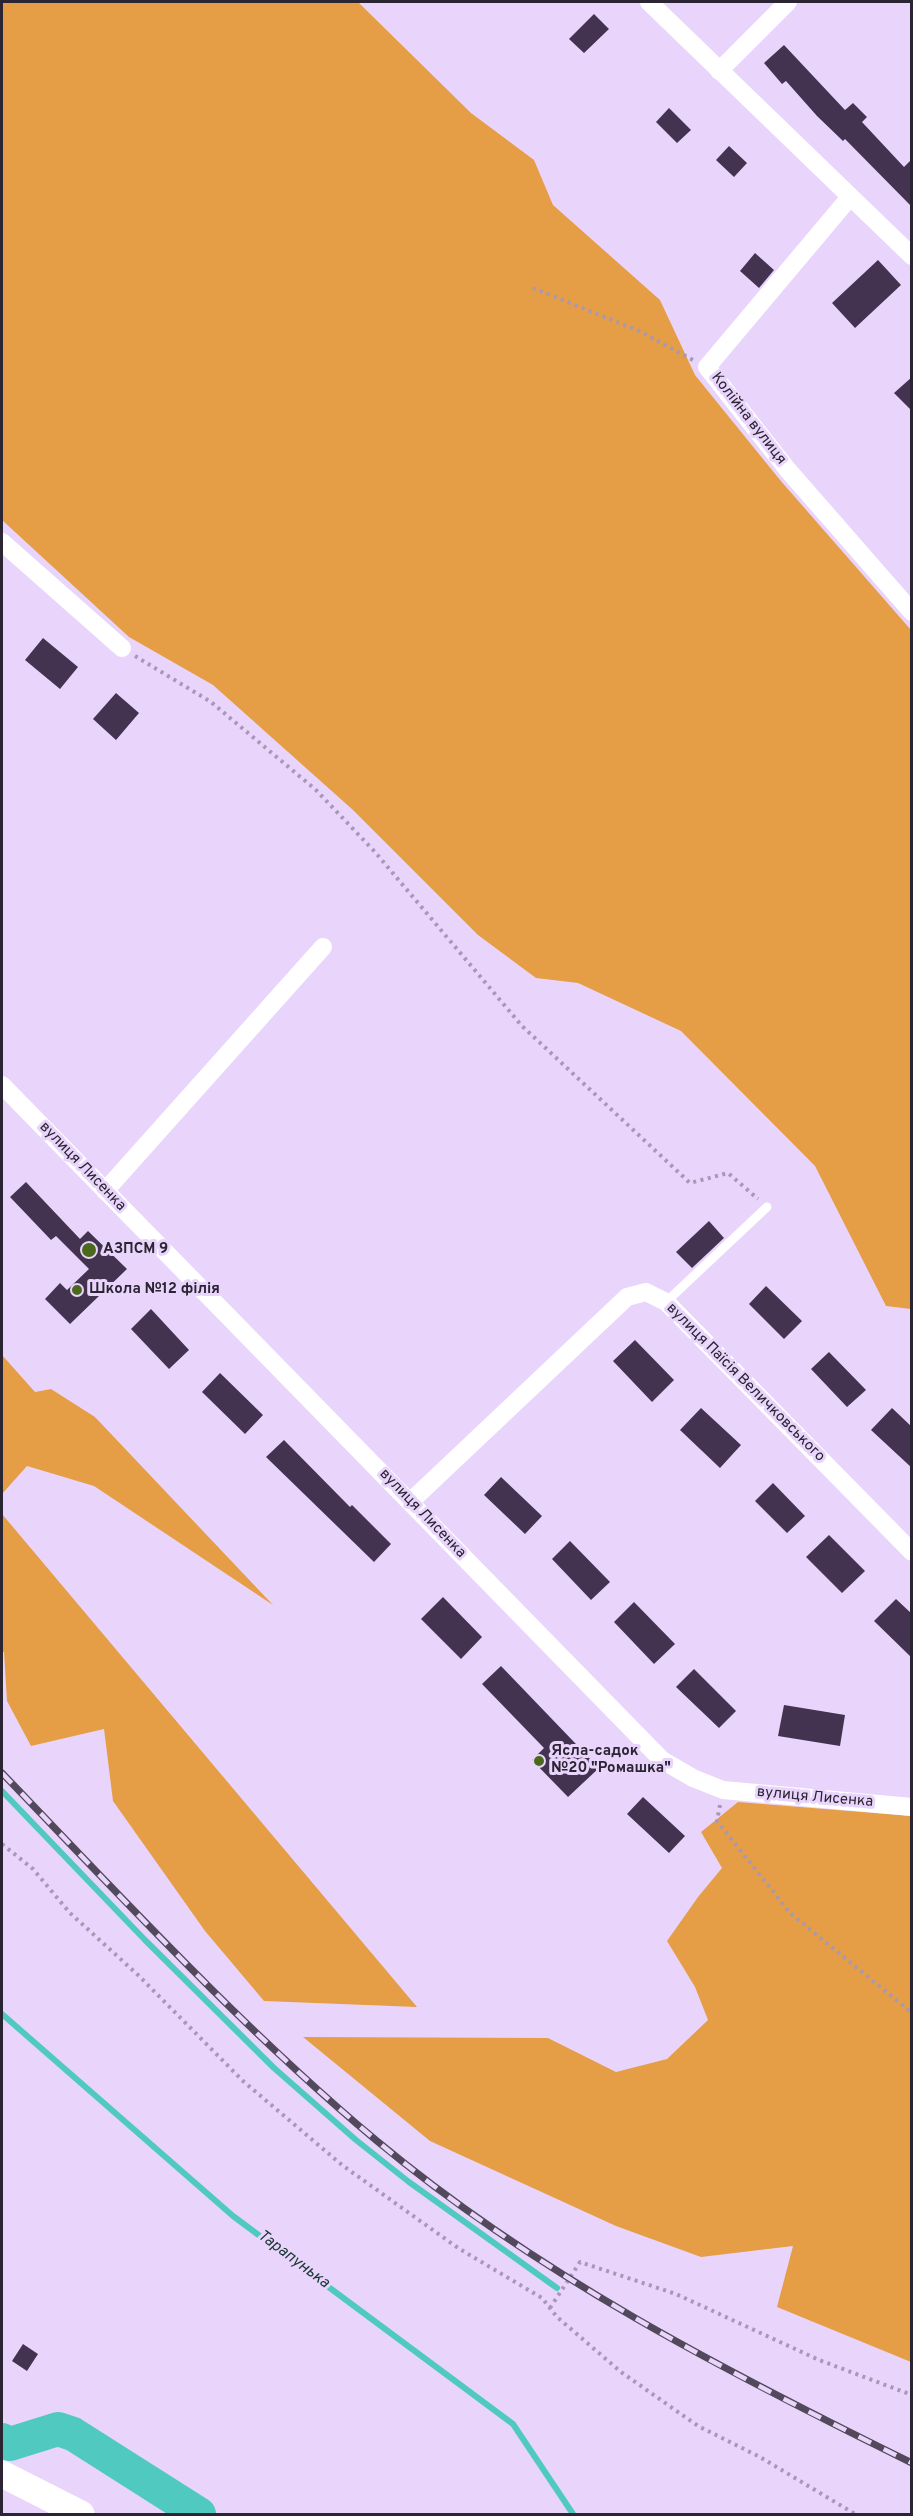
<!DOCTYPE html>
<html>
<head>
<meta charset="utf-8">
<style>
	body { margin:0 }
	#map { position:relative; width:913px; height:2516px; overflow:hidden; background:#e9d5fb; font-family:Overpass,sans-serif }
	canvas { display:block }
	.frame { position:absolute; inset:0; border:3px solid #2b2432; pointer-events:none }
</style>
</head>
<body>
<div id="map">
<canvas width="913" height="2516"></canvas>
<div class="frame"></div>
</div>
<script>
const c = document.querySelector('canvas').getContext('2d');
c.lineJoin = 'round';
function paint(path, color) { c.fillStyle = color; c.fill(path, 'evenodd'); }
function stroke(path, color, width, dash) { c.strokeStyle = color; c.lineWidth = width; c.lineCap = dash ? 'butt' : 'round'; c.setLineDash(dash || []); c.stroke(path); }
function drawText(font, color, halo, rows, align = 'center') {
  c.font = font + ' Overpass,sans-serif'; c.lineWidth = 6; c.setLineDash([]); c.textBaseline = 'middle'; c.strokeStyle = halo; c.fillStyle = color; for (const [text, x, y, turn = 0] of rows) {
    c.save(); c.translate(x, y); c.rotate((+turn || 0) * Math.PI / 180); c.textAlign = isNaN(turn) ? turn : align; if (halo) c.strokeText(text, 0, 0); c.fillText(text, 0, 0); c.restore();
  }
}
const green = new Path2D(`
	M2,2H358L471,113L534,160L553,205L660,300L695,375L780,480L911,630V1309L886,1306L815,1166L681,1031L578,983L536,978L478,935L353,810L213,685L129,637L2,520Z
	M2,1355L35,1392L51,1389L95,1417L273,1605L94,1486L27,1466L2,1494Z
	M2,1514L417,2007L264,2001L205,1931L113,1801L104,1729L31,1746L7,1701L4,1652H2Z
	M738,1802L911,1816V2362L777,2307L793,2246L701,2257L616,2226L430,2141L303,2037L548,2038L616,2072L667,2059L708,2020L695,1987L667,1941L698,1897L722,1868L701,1832Z`);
const stream = new Path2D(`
	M2,1791L145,1940L274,2068L356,2140L409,2182L557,2288
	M2,2014L233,2216L513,2424L573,2514`);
const river = new Path2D(`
	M2,2440L10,2444L58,2429L73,2434L199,2514`);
const building = new Path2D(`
	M594,14L609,29L584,53L569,39Z
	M784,45L845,110L853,103L867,117L862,122L904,167L912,159V207L845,139L843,141L817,116L786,81L782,84L764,63Z
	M669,108L691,130L677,143L656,122Z
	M729,146L747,163L734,177L716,160Z
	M755,253L774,270L759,288L740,271Z
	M878,260L901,285L855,328L832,303Z
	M912,377V411L894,393Z
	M43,638L78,667L60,689L25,660Z
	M116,693L139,713L116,740L93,719Z
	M26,1182L80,1239L88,1231L127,1269L70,1324L45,1299L60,1283L67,1290L89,1269L56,1236L51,1240L10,1197Z
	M709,1221L724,1238L692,1268L676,1252Z
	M766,1286L802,1321L784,1339L749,1304Z
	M151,1309L189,1350L169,1369L131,1329Z
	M635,1340L674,1380L652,1402L613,1361Z
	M829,1352L866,1390L847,1407L811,1369Z
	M220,1373L263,1415L245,1434L202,1392Z
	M701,1408L741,1445L720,1468L680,1430Z
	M892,1408L912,1427V1468L871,1430Z
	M284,1440L350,1507L352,1505L391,1544L374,1562L266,1457Z
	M501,1477L542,1516L525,1534L484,1495Z
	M773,1483L805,1516L787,1533L755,1501Z
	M829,1535L865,1571L842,1593L806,1557Z
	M570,1541L610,1582L591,1600L552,1559Z
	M443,1597L482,1637L461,1659L421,1619Z
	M896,1599L912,1614V1658L874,1621Z
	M634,1602L675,1644L654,1664L614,1622Z
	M501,1666L599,1768L568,1797L532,1760L544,1748L482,1684Z
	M694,1669L736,1711L719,1728L676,1687Z
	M784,1705L845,1715L840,1746L778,1736Z
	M643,1797L685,1836L669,1853L627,1814Z
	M23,2344L38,2354L27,2371L12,2361Z`);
const path = new Path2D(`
	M533,288L639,331L693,360
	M135,656L211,702L316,790L375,852L522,1026L690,1183L728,1173L758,1199
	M720,1805L717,1821L790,1913L912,2013
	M2,1844L33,1869L70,1913L138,1975L243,2081L342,2165L458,2248L542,2298L557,2317L621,2372L698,2426L760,2457L855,2514
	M550,2308L580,2262L676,2294L819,2360L912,2395`);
const lane = new Path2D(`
	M666,1302L767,1207`);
const street = new Path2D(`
	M649,2L912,256
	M719,71L788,2
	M850,197L707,367L787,469L912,612
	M2,542L122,648
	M2,1085L662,1760L693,1778L723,1790L912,1807
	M105,1191L323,947
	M410,1502L627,1297L646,1292L666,1302L912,1552`);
const secondary = new Path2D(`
	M2,2474L81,2514`);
const rail = new Path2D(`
	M2,1773C123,1899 243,2029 377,2141C538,2275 725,2371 912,2463`);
const markers = [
	[89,1250,8,"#4b691d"],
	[77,1290,6,"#4b691d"],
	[539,1761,6,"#4b691d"]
];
const streetNames = [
	["Колійна вулиця",748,419,52],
	["вулиця Лисенка",82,1167,46],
	["вулиця Паїсія Величковського",745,1383,45],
	["вулиця Лисенка",422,1514,46],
	["вулиця Лисенка",815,1798,5]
];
const poiNames = [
	["АЗПСМ 9",103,1250],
	["Школа №12 філія",89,1290],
	["Ясла-садок",551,1752],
	["№20 \"Ромашка\"",551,1769]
];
const waterNames = [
	["Тарапунька",293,2260,37]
];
paint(green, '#e59e46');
stroke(stream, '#50cac1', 6);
stroke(river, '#50cac1', 34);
paint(building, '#433351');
stroke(path, '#a798b6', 4, [3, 4.5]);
stroke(lane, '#fff', 9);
stroke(street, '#fff', 18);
stroke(secondary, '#fff', 27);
stroke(rail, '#53495c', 7);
stroke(rail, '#e9d5fb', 4.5, [14]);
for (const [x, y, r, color] of markers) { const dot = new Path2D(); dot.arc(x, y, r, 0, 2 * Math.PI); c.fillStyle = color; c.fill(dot); stroke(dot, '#e9d5fb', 2); }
drawText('15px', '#2b2432', '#e9d5fb', streetNames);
drawText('bold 15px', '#2b2432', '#e9d5fb', poiNames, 'left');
drawText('italic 16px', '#1c3634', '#e9d5fb', waterNames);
</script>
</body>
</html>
